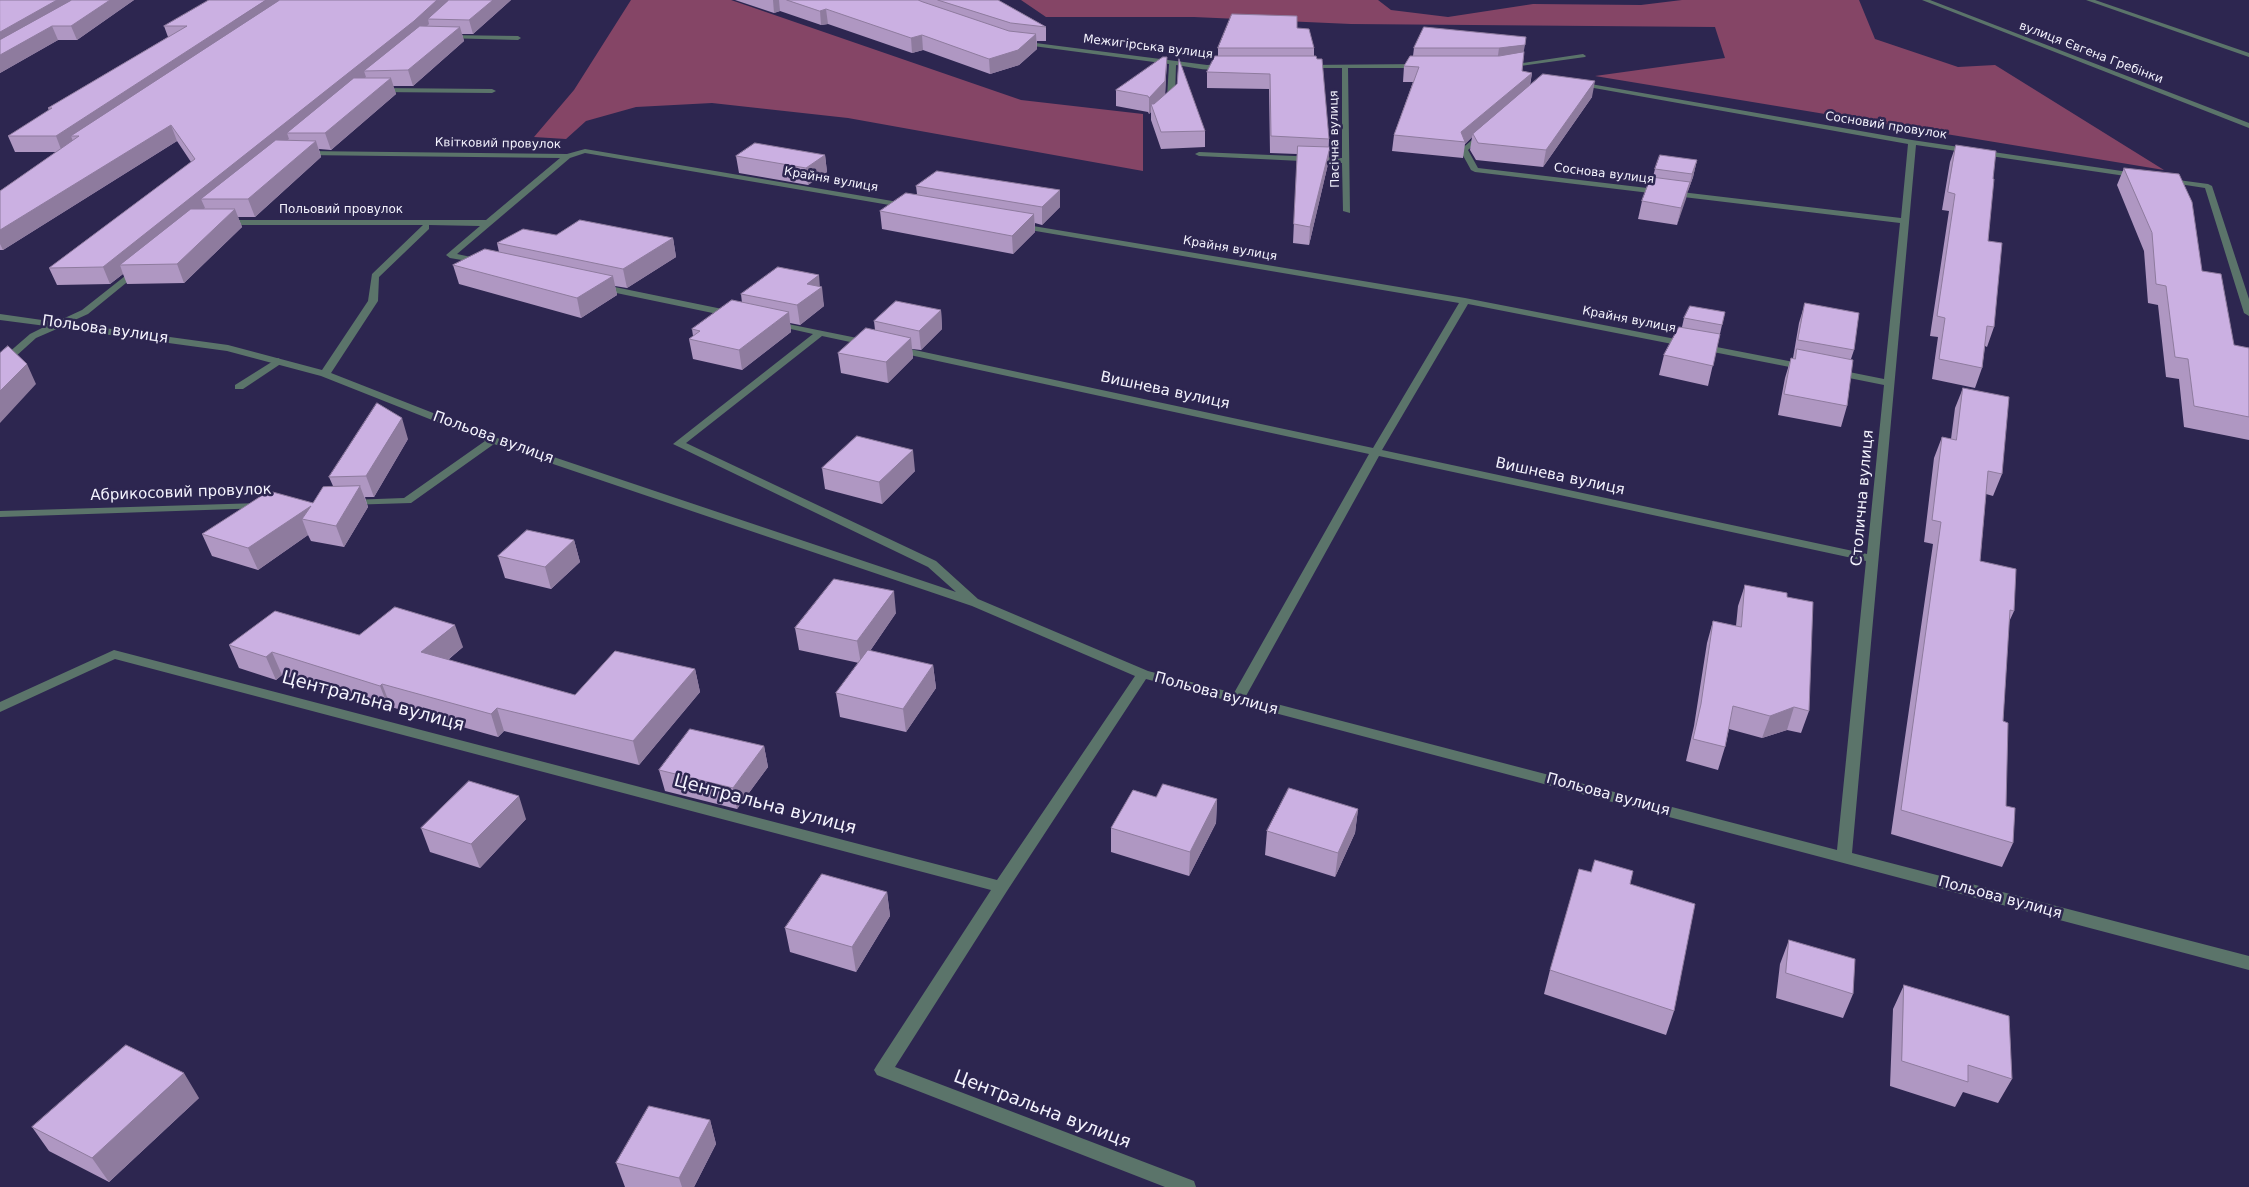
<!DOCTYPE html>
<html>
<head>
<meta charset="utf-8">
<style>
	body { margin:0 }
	canvas { display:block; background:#2d2650 }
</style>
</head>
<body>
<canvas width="2249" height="1187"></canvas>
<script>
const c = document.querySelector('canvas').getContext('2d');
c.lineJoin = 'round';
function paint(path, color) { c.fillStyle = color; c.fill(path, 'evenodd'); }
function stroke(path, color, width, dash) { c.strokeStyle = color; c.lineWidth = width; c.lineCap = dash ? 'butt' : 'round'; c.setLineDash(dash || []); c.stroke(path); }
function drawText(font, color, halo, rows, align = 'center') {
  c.font = font + ' "DejaVu Sans",sans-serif'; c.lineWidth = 5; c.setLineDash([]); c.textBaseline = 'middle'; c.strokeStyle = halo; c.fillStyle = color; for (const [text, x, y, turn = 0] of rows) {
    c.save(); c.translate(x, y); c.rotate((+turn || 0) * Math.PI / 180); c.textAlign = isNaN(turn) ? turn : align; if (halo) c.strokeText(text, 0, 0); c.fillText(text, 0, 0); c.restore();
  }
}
const forest = new Path2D(`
	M631,0H731L1021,100L1143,114V171L848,118L712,103L636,107L586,121L566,139L534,137L574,90Z
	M1021,0H1378L1391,10L1448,17L1533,4L1641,5L1682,0H1859L1875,39L1958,67L1995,65L2164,170L1595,76L1725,58L1715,27L1351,24L1194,17H1046Z`);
const lane = new Path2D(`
	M278,358L283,361L282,363L243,389H235V385Z`);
const street = new Path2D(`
	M1922,0H1930L2249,123V128Z
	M2086,0H2095L2249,53V57Z
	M446,35L518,36L521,38L518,40L444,38L443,37Z
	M1020,41L1207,65L1226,64L1229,66C1216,74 1191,67 1176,65L1175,98L1167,105L1163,103L1167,98L1169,64L1018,44L1017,43Z
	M1583,54L1586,56L1585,57L1506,68L1503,66Z
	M1304,65L1421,64L1424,66L1421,68H1348L1350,213L1343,211L1342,163L1199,156L1195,154L1199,152L1342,158V68H1306L1303,66Z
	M1579,82L1912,140L2142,174V178H2139L1916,145L1852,853L2249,956V970L1146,679L1007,891L895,1067L1194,1181L1196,1187H1165L877,1075L874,1070L877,1065L991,890L115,659L0,712V702L114,650L997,880L1135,676L972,606L494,444L411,503L346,505L344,503L350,500L404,498L485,441L321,376L227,351L59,328L36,338L4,367L0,368V360L30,334L46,326L0,320V314L56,322L82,310L139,265L143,268L142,270L88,314L68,323L228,345L322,370L368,301L372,274L423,225H223L220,224V220H486L560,158L302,155V151H305L567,154L585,149L910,204V208H907L585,153L570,158L457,254L485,260V264L450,258L446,255L480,226L429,225V229L379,277L378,301L331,373L497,438L956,592L928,567L673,444L813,334L773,325V321L872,341V345L869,346L822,336L686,443L936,561L978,599L1148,671L1234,693L1369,454L896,352L891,349L896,346L1373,448L1459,303L1018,228L1014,225L1015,223L1465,298L1809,365V369L1805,370L1468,304L1382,450L1867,554L1884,385L1834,375L1829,372L1834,369L1884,379L1900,223L1475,172L1471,170L1460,150L1484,130H1487V134L1468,150L1478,168L1901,218L1908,144L1577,85L1575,84ZM1379,456L1866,561L1837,850L1246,696Z
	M379,88L492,89L496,91L492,93L376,92V88Z
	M2163,178L2208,184L2212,186L2249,299V316L2244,313L2205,188L2166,182L2162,180Z
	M600,284L732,311L737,314L732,317L597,289L595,287Z
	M260,503L264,504L266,506L264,508L0,517V511Z`);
const wall = new Path2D(`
	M0,0H134L77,40H58L0,73Z
	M511,0L473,34H462L464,41L413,86H393L396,94L331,150L319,149L321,157L255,217H238L242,227L184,283L127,284L123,274L110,284L57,285L49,268L191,162L177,141L3,250H0V191L56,152H15L8,136L49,111L48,108L168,37L164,26Z
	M735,0H998L1046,27V41H1037V49L1019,65L990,74L923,50L912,53L828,24L821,25L780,11L774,13Z
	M1424,27L1524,52L1522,71L1532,73L1530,86L1592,97L1543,167L1476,160L1470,150L1472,137L1465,144L1463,158L1392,151L1394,135L1413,82H1403L1404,66L1413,56L1414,48Z
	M1297,28L1314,48V56L1329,139L1328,164L1309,245L1293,243L1297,154L1270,153L1269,89L1207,88V72L1218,56V48Z
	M1167,57L1165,94L1205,131V147L1161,149L1151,120V112L1149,114L1148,112L1116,106V90Z
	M1956,145L1993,179L1988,241L1994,327L1987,347L1985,346L1982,368L1975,388L1932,379L1938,337L1930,336L1949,211L1942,210L1950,162Z
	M825,155L827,172L808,185L739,173L736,156Z
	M1697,160L1693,177L1688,191H1687L1677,225L1638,219L1642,201L1653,177L1655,169Z
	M2124,168L2202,271L2234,345L2249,348V440L2184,427L2179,379L2166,377L2158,305L2148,303L2144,251L2117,185Z
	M916,186L1060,190V207L1042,225L1035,223V232L1013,254L882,229L880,211L917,194Z
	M556,235L673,238L676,257L627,288L615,286L617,295L581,318L459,284L453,265L499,252L497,243Z
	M820,287L824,306L800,325L790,323L791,332L742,370L693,359L689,339L693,336L692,329L742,303L741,294Z
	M1805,303L1854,350L1851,359L1847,406L1841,427L1778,415L1785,378L1791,358H1793L1799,323Z
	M941,310L942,329L921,350L912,349L913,358L888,383L841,373L838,353L875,330L874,321Z
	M1725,312L1708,386L1659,375L1664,355L1682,327L1684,318Z
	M1963,388L2002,474L1993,496L1986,494L1980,561L2014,611L2009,622L2003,721L2006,806L2013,843L2002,867L1891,834L1933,544L1924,542L1934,458L1942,437L1951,439L1955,408Z
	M408,439L374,497H365L368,507L344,547L311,541L308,535L258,570L212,556L202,534L313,503L333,486L329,477Z
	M822,468L915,471L882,504L825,489Z
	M574,540L580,562L551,589L505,578L498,556Z
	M1745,585L1787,597L1809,711L1801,733L1787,730L1762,738L1729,729L1725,747L1718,770L1686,761L1694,726L1707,643L1713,621L1736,626L1738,606Z
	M896,613L870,651L933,665L936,688L906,732L840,717L836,693L859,663L799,650L795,628Z
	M359,635L463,647L448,660L575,695L695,669L700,692L639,765L504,731L498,737L391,707L389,709L282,675L276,680L239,668L229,645Z
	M764,746L768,767L737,809L665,791L659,770Z
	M1156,797L1217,799L1216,823L1189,876L1111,852V828Z
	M1358,809L1355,833L1335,877L1265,855L1267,831Z
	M526,819L480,868L430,852L421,828Z
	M1630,884L1674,1011L1666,1035L1544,994L1550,970Z
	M887,892L890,916L856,972L790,952L785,928Z
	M1789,940L1853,994L1843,1018L1776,998L1780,964Z
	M1904,985L2012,1079L1998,1103L1963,1092L1955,1107L1890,1086L1893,1009Z
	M199,1098L109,1182L49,1151L32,1127Z
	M710,1120L716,1144L694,1187H625L616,1163Z`);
const shadedWall = new Path2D(`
	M57,0H86L0,49V32Z
	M110,0H134L77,40L71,26Z
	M266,0H291L71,136L74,144L62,152L56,136Z
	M437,0H455L428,19L429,24L418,35L364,71L366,77L297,133H287L289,139L215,199H201L205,208L134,265H120L123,274L110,284L103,267Z
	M493,0H511L473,34L469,20Z
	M773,0H779L780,11L774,13Z
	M826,9L828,24L821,25L820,11Z
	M52,26L58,40L0,73V55Z
	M460,27L464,41L413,86L408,70Z
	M1036,34L1037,49L1019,65L990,74L989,59Z
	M922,35L923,50L912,53L911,38Z
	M1525,45L1522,60L1497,63L1499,48Z
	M1167,57L1165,97L1153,110L1151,104V112L1149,114V98Z
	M1532,73L1529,88L1473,134L1472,137L1465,144V142L1461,132Z
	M391,78L396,94L331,150L325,133Z
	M1595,81L1592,97L1543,167L1546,150Z
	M171,125L177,141L3,250L0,244V230Z
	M316,141L321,157L255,217L248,199Z
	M1330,147L1328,164L1309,245L1310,227Z
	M825,155L827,172L808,185L806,168Z
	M1697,160L1693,177L1688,191L1692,174Z
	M1690,182L1686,199L1677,225L1681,208Z
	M1060,190V207L1042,225V207Z
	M235,209L242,227L184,283L177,264Z
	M1034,214L1035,232L1013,254L1012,236Z
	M673,238L676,257L627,288L623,269Z
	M819,275L820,288L822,287L824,306L800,325L797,305L807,284Z
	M613,276L617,295L581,318L577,298Z
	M941,310L942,329L921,350L919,331Z
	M789,312L791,332L742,370L739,350Z
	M911,338L913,358L888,383L886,362Z
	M27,364L36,384L0,423V391Z
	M402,418L408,439L374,497L366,476Z
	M913,450L915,471L882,504L879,482Z
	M360,486L368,507L344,547L336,526Z
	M311,506L302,519L308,535L258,570L248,548Z
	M574,540L580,562L551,589L545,567Z
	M894,591L896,613L861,664L857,641Z
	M455,625L463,647L429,675L421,652Z
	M272,652L282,675L276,680L266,657Z
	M933,665L936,688L906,732L903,709Z
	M695,669L700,692L639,765L633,741Z
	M382,684L391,707L389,709L380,686Z
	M1794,707L1787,730L1762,738L1770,716Z
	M497,708L504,731L498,737L491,714Z
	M764,746L768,767L737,809L733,788Z
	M519,796L526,819L480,868L471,844Z
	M1217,799L1216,823L1189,876L1190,852Z
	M1358,809L1355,833L1335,877L1338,853Z
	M887,892L890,916L856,972L852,947Z
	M184,1073L199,1098L109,1182L92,1158Z
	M710,1120L716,1144L694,1187H682L679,1178Z`);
const building = new Path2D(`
	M0,0H57L0,32Z
	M72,0H110L71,26H52L0,55V40Z
	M209,0H266L56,136H8L52,108H48L187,26H164Z
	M280,0H437L414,21L103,267L49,268L195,159L171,125L0,230V191L79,136H71Z
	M449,0H493L469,20L428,19Z
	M787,0H918L923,2L1009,31L1036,34L1018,50L989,59L922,35L911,38L826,9L820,11Z
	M938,0H998L1046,27L1011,23Z
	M1232,14L1297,16V28L1309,29L1314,48H1218Z
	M420,26L460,27L408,70L364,71Z
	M1424,27L1526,37L1525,45L1499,48H1414Z
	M1524,52L1522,71L1532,73L1461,132L1465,142L1394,135L1419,67L1404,66L1410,56H1499Z
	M1215,56H1316L1317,59H1322L1329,139L1271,136L1270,74L1207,72Z
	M1163,57H1167L1165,81L1149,98L1148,96L1116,90Z
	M1179,59L1205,131L1161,132L1151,104H1154L1177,84Z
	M1543,74L1595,81L1546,150L1478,143L1473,134Z
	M354,78H391L325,133H287Z
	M276,140L316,141L248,199H201Z
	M755,143L825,155L806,168L736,156Z
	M1956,145L1996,151L1993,179H1994L1988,241L2002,243L1994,327L1987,326L1982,368L1939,359L1945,318L1937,316L1955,194L1948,192Z
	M1298,146L1330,147L1310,227L1294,224Z
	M1660,155L1697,160L1692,174L1655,169Z
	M2124,168L2179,174L2192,202L2202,271L2221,274L2234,345L2249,348V417L2194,406L2188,359L2175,357L2166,286L2156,284L2152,233Z
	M937,171L1060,190L1042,207L916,186Z
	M1651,177L1690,182L1681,208L1642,201Z
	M906,193L1034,214L1012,236L880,211Z
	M191,209H235L177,264L120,265Z
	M580,220L673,238L623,269L497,243L523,229L556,235Z
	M485,249L613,276L577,298L453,265Z
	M778,267L819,275L807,284L822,287L797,305L741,294Z
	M732,300L789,312L739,350L689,339L700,331L692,329Z
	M896,301L941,310L919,331L874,321Z
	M1805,303L1859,313L1854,350L1798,340Z
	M1690,306L1725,312L1722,325L1684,318Z
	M1679,327L1720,334L1713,366L1664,355Z
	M866,328L911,338L886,362L838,353Z
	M8,346L27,364L0,391V353Z
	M1797,349L1853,360L1847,406L1784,394L1791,358L1795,359Z
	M1963,388L2009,397L2002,474L1988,471L1980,561L2016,569L2014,611L2010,610L2003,721L2008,723L2006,806L2015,808L2013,843L1901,810L1941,522L1932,520L1942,437L1956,440Z
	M377,403L402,418L366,476L329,477Z
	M857,436L913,450L879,482L822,468Z
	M360,486L336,526L302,519L311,506L248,548L202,534L269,491L313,503L323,487Z
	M527,530L574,540L545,567L498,556Z
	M834,579L894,591L857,641L795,628Z
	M1745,585L1787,593V597L1813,602L1809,711L1794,707L1770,716L1733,706L1725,747L1693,739L1701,704L1713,621L1741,627Z
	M395,607L455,625L421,652L575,695L615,651L695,669L633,741L497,708L491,714L382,684L380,686L272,652L266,657L229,645L275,611L359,635Z
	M868,650L933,665L903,709L836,693Z
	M690,729L764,746L733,788L659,770Z
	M469,781L519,796L471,844L421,828Z
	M1163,784L1217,799L1190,852L1111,828L1133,790L1156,797Z
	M1289,788L1358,809L1338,853L1267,831Z
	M1595,860L1633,871L1630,884L1695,904L1674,1011L1550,970L1579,869L1591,872Z
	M822,874L887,892L852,947L785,928Z
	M1789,940L1855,959L1853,994L1786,973Z
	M1904,985L2009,1016L2012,1079L1968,1065V1082L1902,1061Z
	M126,1045L184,1073L92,1158L32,1127Z
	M649,1106L710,1120L679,1178L616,1163Z`);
const farStreetnames = [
	["Межигірська вулиця",1148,47,7],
	["вулиця Євгена Гребінки",2091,53,21],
	["Сосновий провулок",1886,126,9],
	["Пасічна вулиця",1335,139,-91],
	["Квітковий провулок",498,144,1],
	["Соснова вулиця",1604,174,7],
	["Крайня вулиця",831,180,10],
	["Польовий провулок",341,210],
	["Крайня вулиця",1230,249,10],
	["Крайня вулиця",1629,320,11]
];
const streetNames = [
	["Польова вулиця",105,330,8],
	["Вишнева вулиця",1165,391,12],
	["Польова вулиця",493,438,20],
	["Вишнева вулиця",1560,477,12],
	["Абрикосовий провулок",181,493,-2],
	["Столична вулиця",1863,498,-85],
	["Польова вулиця",1216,694,15],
	["Польова вулиця",1608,795,15],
	["Польова вулиця",2000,898,15]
];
const nearStreetnames = [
	["Центральна вулиця",373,702,15],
	["Центральна вулиця",765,805,15],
	["Центральна вулиця",1042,1110,21]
];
paint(forest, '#854566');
paint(lane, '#5b746a');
paint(street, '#5b746a');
paint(wall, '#af97c2');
paint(shadedWall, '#8e7b9e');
paint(building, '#cbb0e2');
stroke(building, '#8e7b9e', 1);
drawText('12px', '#f4f3fe', '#2d2650', farStreetnames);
drawText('15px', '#f4f3fe', '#2d2650', streetNames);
drawText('18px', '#f4f3fe', '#2d2650', nearStreetnames);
</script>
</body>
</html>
